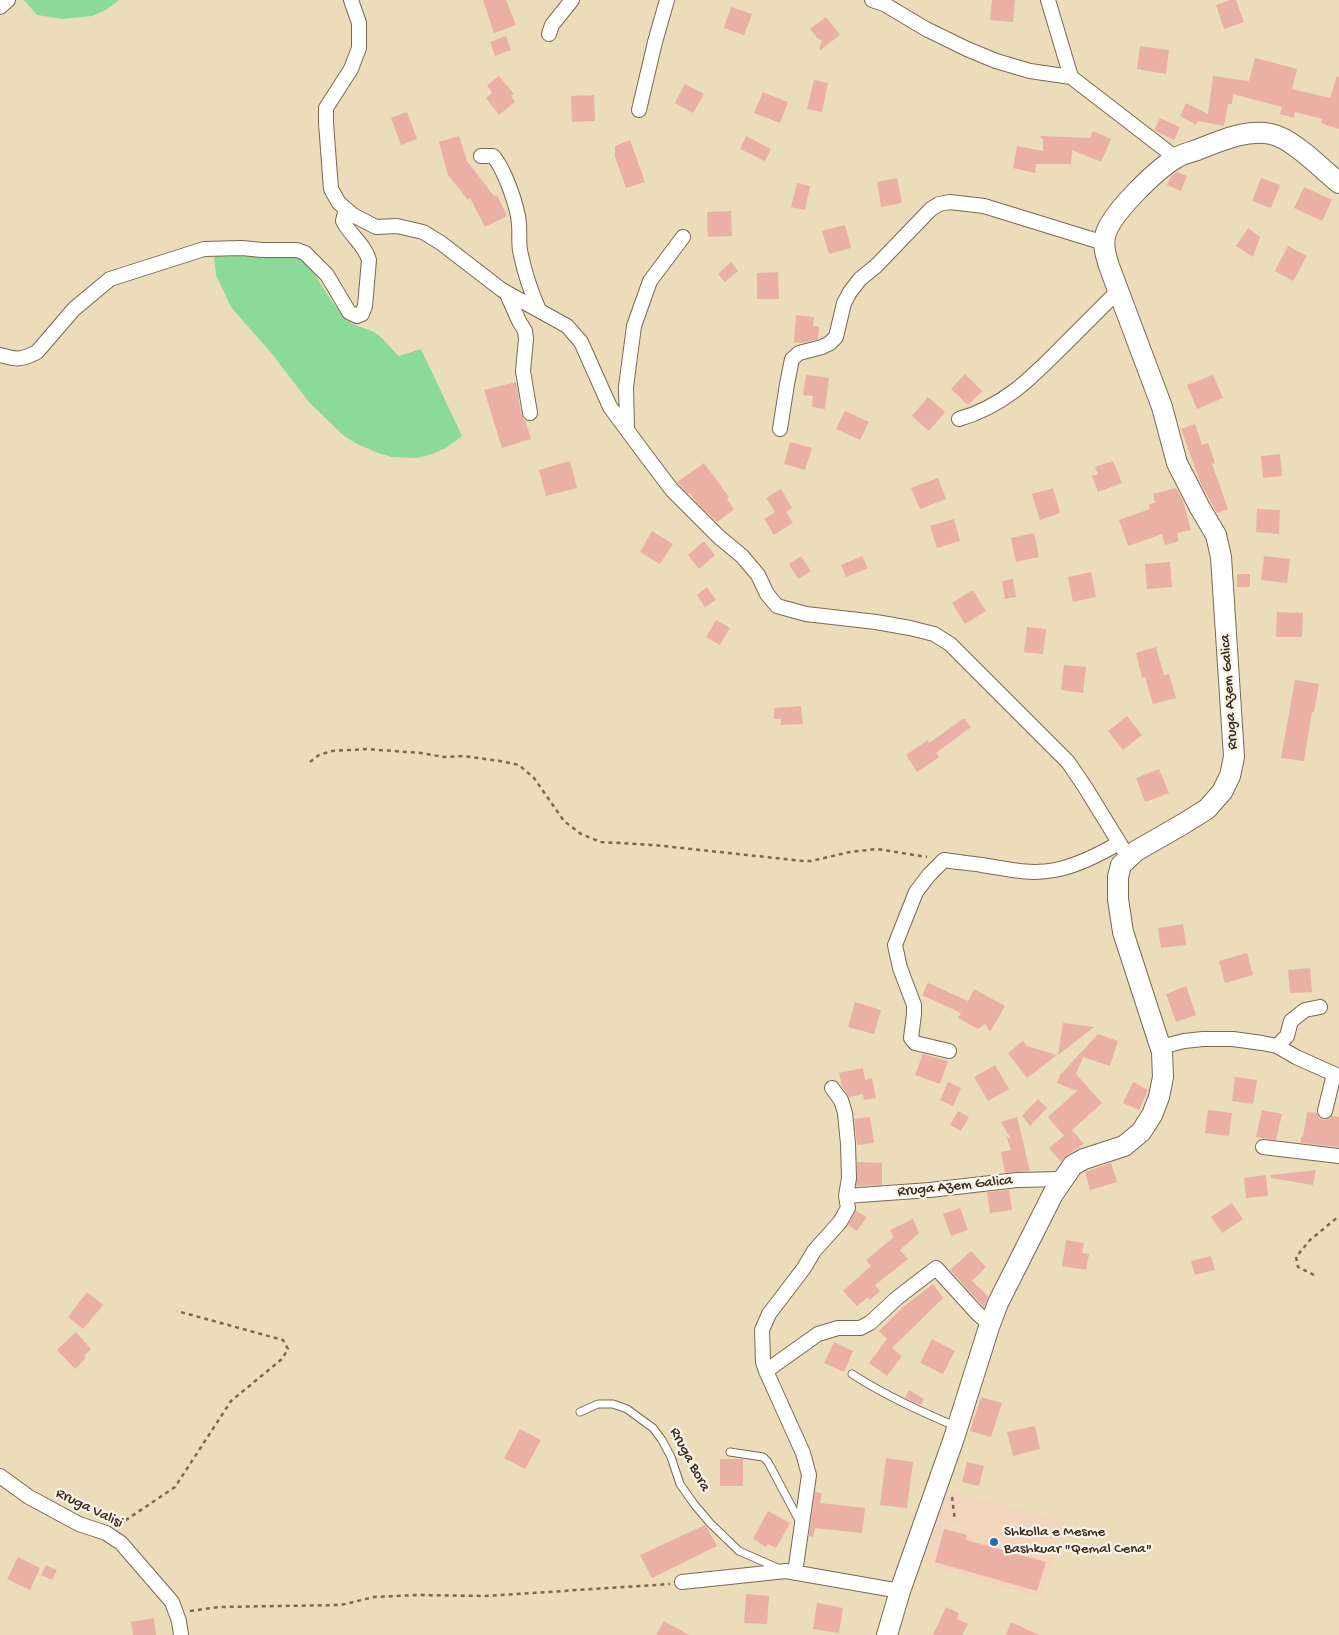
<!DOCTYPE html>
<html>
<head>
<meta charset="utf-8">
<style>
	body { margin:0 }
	canvas { display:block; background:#ebddb9 }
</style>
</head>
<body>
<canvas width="1339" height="1635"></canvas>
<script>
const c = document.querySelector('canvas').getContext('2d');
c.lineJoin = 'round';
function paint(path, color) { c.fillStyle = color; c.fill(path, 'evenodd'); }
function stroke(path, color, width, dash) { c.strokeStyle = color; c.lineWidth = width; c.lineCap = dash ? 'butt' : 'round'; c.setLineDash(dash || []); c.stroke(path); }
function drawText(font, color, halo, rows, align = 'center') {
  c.font = font + ' "Gochi Hand",sans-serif'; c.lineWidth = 4.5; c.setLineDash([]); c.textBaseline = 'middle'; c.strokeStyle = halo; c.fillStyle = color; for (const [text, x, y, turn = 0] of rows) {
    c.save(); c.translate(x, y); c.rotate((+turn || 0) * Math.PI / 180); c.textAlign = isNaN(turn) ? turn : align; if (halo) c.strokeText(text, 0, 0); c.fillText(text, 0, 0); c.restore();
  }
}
const built = new Path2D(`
	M945,1489L1061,1521L1053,1562L1041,1598L926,1564Z`);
const green = new Path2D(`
	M24,0H119L106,10L92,16L63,19L37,15Z
	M222,253L301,255C318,276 329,303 349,321C357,328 365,327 374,332C382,336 392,350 399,356L421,349L462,436L446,448L432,454L417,458L392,457L378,453L357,444L344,436L308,401L273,355L231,307L216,275L214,257Z`);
const building = new Path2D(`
	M483,0H506L516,25L494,33Z
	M992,0H1015L1013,22L990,20Z
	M1230,0H1236L1244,22L1224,29L1216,5Z
	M731,7L752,14L744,35L724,28Z
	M826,17L840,35L819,51L822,40L818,39L810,29Z
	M506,36L511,50L495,56L490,42Z
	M1140,46L1169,50L1166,74L1137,69Z
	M1255,58L1297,69L1292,89L1330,98L1337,76L1339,77V129L1321,123L1322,119L1295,112L1294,118L1280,114L1282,107L1233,94L1232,104H1228L1224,126L1198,121L1196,125L1180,116L1186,103L1208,114L1213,76L1249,81Z
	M499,76L514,94L511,96L515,102L499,115L486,98L492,93L487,85Z
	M814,80L828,83L822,112L807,109Z
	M685,84L704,94L693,113L675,103Z
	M763,92L788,102L780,123L754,113Z
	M594,95L595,121L572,122L571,96Z
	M407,112L417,139L401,145L391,118Z
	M1160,118L1180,127L1174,140L1154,130Z
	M1093,131L1111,139L1101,162L1072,150L1071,164H1036L1035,173L1013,168L1017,146L1043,151V139L1040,138L1041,136L1090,138Z
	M459,136L467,161L494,196L497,195L507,216L485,227L470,198L468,200L448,175L439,142Z
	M746,136L771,149L765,161L740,149Z
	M630,140L645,182L626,188L615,157V146Z
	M1177,172L1187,176L1181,191L1167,185L1171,176Z
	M897,178L902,203L881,207L877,182Z
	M1261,178L1280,185L1271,208L1252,201Z
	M797,183L810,186L805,210L791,207Z
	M1304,187L1332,200L1322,221L1294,208Z
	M731,211L732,236L708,237L707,212Z
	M845,225L851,248L829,254L822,231Z
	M1248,228L1260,237L1253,257L1236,246Z
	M1288,246L1307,256L1293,281L1275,271Z
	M731,262L738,271L725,282L718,274Z
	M778,272L779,299H757V273Z
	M796,315L814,317L813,326L819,327L818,339L802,343L794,342Z
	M965,374L982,391L968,405L951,389Z
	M806,375L829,378L825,409L812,407L813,396L803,395Z
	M1213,375L1223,398L1197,409L1187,385Z
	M516,382L521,414L526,423L531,439L502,448L484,390Z
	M928,397L945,412L929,431L912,416Z
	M845,411L869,422L860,440L836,429Z
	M1195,424L1202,445L1208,443L1215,463L1212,464L1228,509L1217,513L1201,484L1181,429Z
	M790,442L812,448L805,470L784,464Z
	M1280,454L1282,476L1263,478L1261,456Z
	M570,461L577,488L546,496L539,470Z
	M1113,461L1122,483L1098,492L1092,476L1098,474L1095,467Z
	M704,463L729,497L727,499L734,509L717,522L698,504L690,493L688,494L677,482Z
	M938,478L946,499L920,509L911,488Z
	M1053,488L1060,513L1040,520L1032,494Z
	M1176,488L1183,501L1191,530L1177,533L1179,541L1165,545L1162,534L1128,546L1119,520L1150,509L1149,504L1155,503L1153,494Z
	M781,489L792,508L786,512L793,523L774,535L764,519L775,512L766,498Z
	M1257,509L1280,510L1279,534L1256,532Z
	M954,519L960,541L937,548L930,526Z
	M652,531L673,544L660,564L640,552Z
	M1034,533L1039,557L1016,562L1011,538Z
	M704,541L715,555L699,569L688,555Z
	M801,556L811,571L798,579L789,564Z
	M862,556L868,568L846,577L841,565Z
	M1264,556L1290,559L1287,583L1261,580Z
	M1170,562L1172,587L1147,589L1145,564Z
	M1091,572L1096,597L1073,602L1068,577Z
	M1237,574H1250V587H1237Z
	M1013,579L1016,597L1005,599L1002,581Z
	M707,587L716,600L705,607L697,595Z
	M973,590L986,611L965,624L952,603Z
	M1277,612L1303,613L1302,637H1276Z
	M716,620L730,628L720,645L706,637Z
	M1027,627L1046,629L1043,654L1024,652Z
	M1156,647L1164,675L1169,674L1176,698L1153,704L1145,677L1142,678L1136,653Z
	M1064,665L1086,667L1083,693L1061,690Z
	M1295,680L1319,684L1314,712H1312L1304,761L1281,758Z
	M801,706L803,724L781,725V719H774V708Z
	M1127,716L1142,735L1123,750L1108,731Z
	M964,718L971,727L936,753L939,757L917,772L906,755L928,740L929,743Z
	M1159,769L1169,793L1145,802L1136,778Z
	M1183,924L1186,945L1161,948L1158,928Z
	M1247,953L1253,975L1225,983L1219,961Z
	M1310,968L1312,992L1290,993L1288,970Z
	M928,983L968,1001L974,989L1005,1006L990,1032L985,1024L978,1029L958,1018L961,1013L922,995Z
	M1186,986L1196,1015L1176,1022L1166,994Z
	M855,1002L881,1010L874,1034L848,1027Z
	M1063,1023L1094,1027L1058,1055Z
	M1098,1034L1118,1041L1110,1066L1083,1057L1076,1074L1102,1103L1072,1130L1084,1144L1067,1155L1061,1162L1049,1148L1064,1136L1048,1117L1077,1091L1057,1083L1060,1075Z
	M1023,1041L1027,1046L1057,1055L1027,1078L1008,1053Z
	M923,1054L948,1061L940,1084L915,1075Z
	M995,1065L1009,1089L988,1101L974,1077Z
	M863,1068L865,1080L872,1078L876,1098L864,1100L863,1094L849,1097L842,1086L839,1073Z
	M1235,1077L1257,1080L1253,1104L1232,1101Z
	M948,1082L961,1088L953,1106L940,1100Z
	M1133,1082L1148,1090L1139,1110L1123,1103Z
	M1038,1099L1047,1108L1030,1126L1022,1116Z
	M1208,1110L1232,1113L1229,1136L1205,1133Z
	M1262,1110L1282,1114L1276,1140L1256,1137Z
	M958,1111L969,1117L961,1131L950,1125Z
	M1307,1112L1317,1113L1319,1118L1323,1120L1328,1119L1332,1116L1339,1117V1147L1301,1143V1137H1303Z
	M870,1117L874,1143L857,1145L854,1119Z
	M1017,1117L1030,1171L1005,1173L1001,1152L1011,1150L1006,1136L1011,1139L1001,1122Z
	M857,1162L882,1163V1185L856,1186Z
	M1111,1163L1117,1182L1090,1190L1085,1172Z
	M1316,1170L1313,1185L1271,1178V1175Z
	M1266,1175L1268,1196L1246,1198L1244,1178Z
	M1009,1190L1012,1210L990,1213L987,1192Z
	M1232,1203L1243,1219L1222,1233L1211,1217Z
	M960,1208L968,1230L951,1236L943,1214Z
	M856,1211L867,1217L857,1231L848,1225Z
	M913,1219L919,1233L900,1250L908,1259L875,1285L880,1291L870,1300L868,1297L857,1306L843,1291L871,1266L866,1260L894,1237L890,1230Z
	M1066,1240L1084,1243L1082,1253L1089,1254L1086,1270L1062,1266Z
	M971,1251L986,1267L972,1281L988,1296L984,1307L950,1270Z
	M1211,1256L1215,1270L1195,1275L1191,1261Z
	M933,1284L943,1298L892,1348L902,1356L887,1376L869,1363L887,1339L879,1331L903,1307Z
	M87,1292L103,1305L83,1329L68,1317Z
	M76,1332L91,1349L84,1356L86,1358L75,1369L57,1350Z
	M932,1339L955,1351L943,1374L920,1363Z
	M834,1342L853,1351L844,1372L824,1363Z
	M909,1390L924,1399L921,1405L905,1398Z
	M981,1397L1002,1403L991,1437L970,1431Z
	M1035,1426L1040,1449L1013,1456L1007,1432Z
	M520,1429L541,1440L525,1469L504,1458Z
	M886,1458L913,1462L907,1508L880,1505Z
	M720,1459H743V1486H720Z
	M967,1462L984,1466L979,1486L962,1482Z
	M815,1492L822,1493L820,1503L865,1508L862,1533L815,1528L813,1537L809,1536Z
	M768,1511L790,1523L776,1548L768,1544L766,1547L753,1539Z
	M705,1525L717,1546L652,1578L640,1555Z
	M944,1529L967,1535L966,1540L1046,1562L1037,1591L935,1562Z
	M18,1557L40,1568L30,1590L7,1579Z
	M46,1565L57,1570L52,1580L41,1575Z
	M746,1594L769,1596L767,1624L744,1623Z
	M817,1603L843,1608L839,1633L813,1629Z
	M946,1607L959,1613L957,1619L968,1624L962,1635H933Z
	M154,1618L156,1635H133L131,1622Z
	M664,1621L689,1635H656Z
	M1011,1622L1039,1635H1006Z`);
const path = new Path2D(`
	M310,762L319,755L332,751L366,749L421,753L444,757L463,756L500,761L519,765L534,778L564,821L581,834L601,842L654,845L803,861H811L850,852L877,849L927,857
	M1314,1275L1298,1267L1296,1257L1310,1240L1339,1216
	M952,1497L955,1521
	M120,1526L123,1522L175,1487L231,1401L282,1359L288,1349L283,1340L177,1311
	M190,1611L219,1607L341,1605L374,1597L417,1595L486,1596L670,1584`);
const lane = new Path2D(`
	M852,1374C886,1396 920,1411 957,1427
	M580,1412L598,1404H613L627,1409L653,1428L662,1440L671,1457L680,1484L694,1504L710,1523L739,1551L780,1569
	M730,1452L763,1457L768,1462L801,1524`);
const street = new Path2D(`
	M351,0L359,23V48L351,69L326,108V123L331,189L339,203L353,215L376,227L397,226L423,232L441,243L502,290L567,326L581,342L610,407L644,453L672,490L719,537L742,556L758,575L767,594L777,606L806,614L876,622L910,628L934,634L950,644L1068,762L1085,787L1128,857
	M872,0L884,4L926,29L967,49L996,61L1030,71L1071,77L1176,158
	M1048,0L1071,77
	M0,7L8,0
	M549,34L552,25L572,0
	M639,110L655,42L667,0
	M481,156H493C504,168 518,207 519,224C520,234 518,245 521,255C525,274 531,292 539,310
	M506,292L519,321L525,331L526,339L523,371L530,413
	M0,355C16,360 22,360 37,352L74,309L110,279L204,249L242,248L262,250H297L305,253L327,275L349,312L357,316L362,314L365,306L369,260C365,245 350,235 343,221L346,209
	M959,419C1004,406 1030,379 1062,347C1081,328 1100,309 1119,290
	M780,429L787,384L792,359L799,353L822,347L830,343L836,337L844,303L850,292L860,279L876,266L931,209L939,204L950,202L984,206L1104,243
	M627,430L626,387L634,326L650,281L683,237
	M1277,1046L1287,1036L1291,1021L1305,1010L1320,1007
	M1161,1047L1184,1041L1203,1039H1233L1262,1043L1277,1046L1296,1057L1334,1074L1325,1111
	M949,1051L915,1043L911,1038L914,1014V1005L900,968L895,945L916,892L929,875L944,860C956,862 969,863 982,865C1007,869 1030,875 1055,870C1077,866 1100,854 1119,843
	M1263,1147L1339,1156
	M846,1196L930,1190L1017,1180L1063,1179
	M766,1371L818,1334L838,1328H860L870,1323L897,1298L936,1268L978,1314L990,1324
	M0,1476L29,1497L79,1524L106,1533L121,1543L172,1602L179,1621L181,1635
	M795,1573L809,1475L803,1453L766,1371L763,1362L762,1330L769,1314L804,1268L814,1251L840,1222L848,1208L846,1196L849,1178L848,1144L845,1113L841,1100L832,1088
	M682,1582L786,1571L900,1591`);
const secondary = new Path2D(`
	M887,1635L900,1591L954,1438L989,1327L998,1303L1053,1194L1073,1165L1084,1159L1124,1146L1141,1132L1152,1115L1159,1097L1163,1077L1162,1052L1123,932L1118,899V877L1121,865L1136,851L1183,824L1207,809L1222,792L1230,776L1234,757L1221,557L1216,535L1200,508L1177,463L1162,407L1109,266C1106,256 1103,247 1105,236C1110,214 1156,170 1176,158C1182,154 1191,152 1197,150C1220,141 1246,129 1271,134C1292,138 1322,169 1339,183`);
const markers = [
	[994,1542,5,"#1f6fb2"]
];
const streetNames = [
	["Rruga Azem Galica",1230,692,-94],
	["Rruga Azem Galica",955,1187,-6],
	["Rruga Bora",689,1460,62],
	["Rruga Valisi",89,1509,26]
];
const poiNames = [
	["Shkolla e Mesme",1004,1533],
	["Bashkuar \"Qemal Cena\"",1004,1550]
];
paint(built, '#f1d5bd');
paint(green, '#8cda98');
paint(building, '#eaafa5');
stroke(lane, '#796954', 9);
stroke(street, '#796954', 16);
stroke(secondary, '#796954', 22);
stroke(path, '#796954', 2.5, [4, 4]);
stroke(lane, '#fff', 7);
stroke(street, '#fff', 14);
stroke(secondary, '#fff', 20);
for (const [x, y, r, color] of markers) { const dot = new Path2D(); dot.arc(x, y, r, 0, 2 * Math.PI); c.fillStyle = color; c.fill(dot); stroke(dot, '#f7f3e8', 2); }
drawText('15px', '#3b2a1e', '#f7f3e8', streetNames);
drawText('15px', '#3b2a1e', '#f7f3e8', poiNames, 'left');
</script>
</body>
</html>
